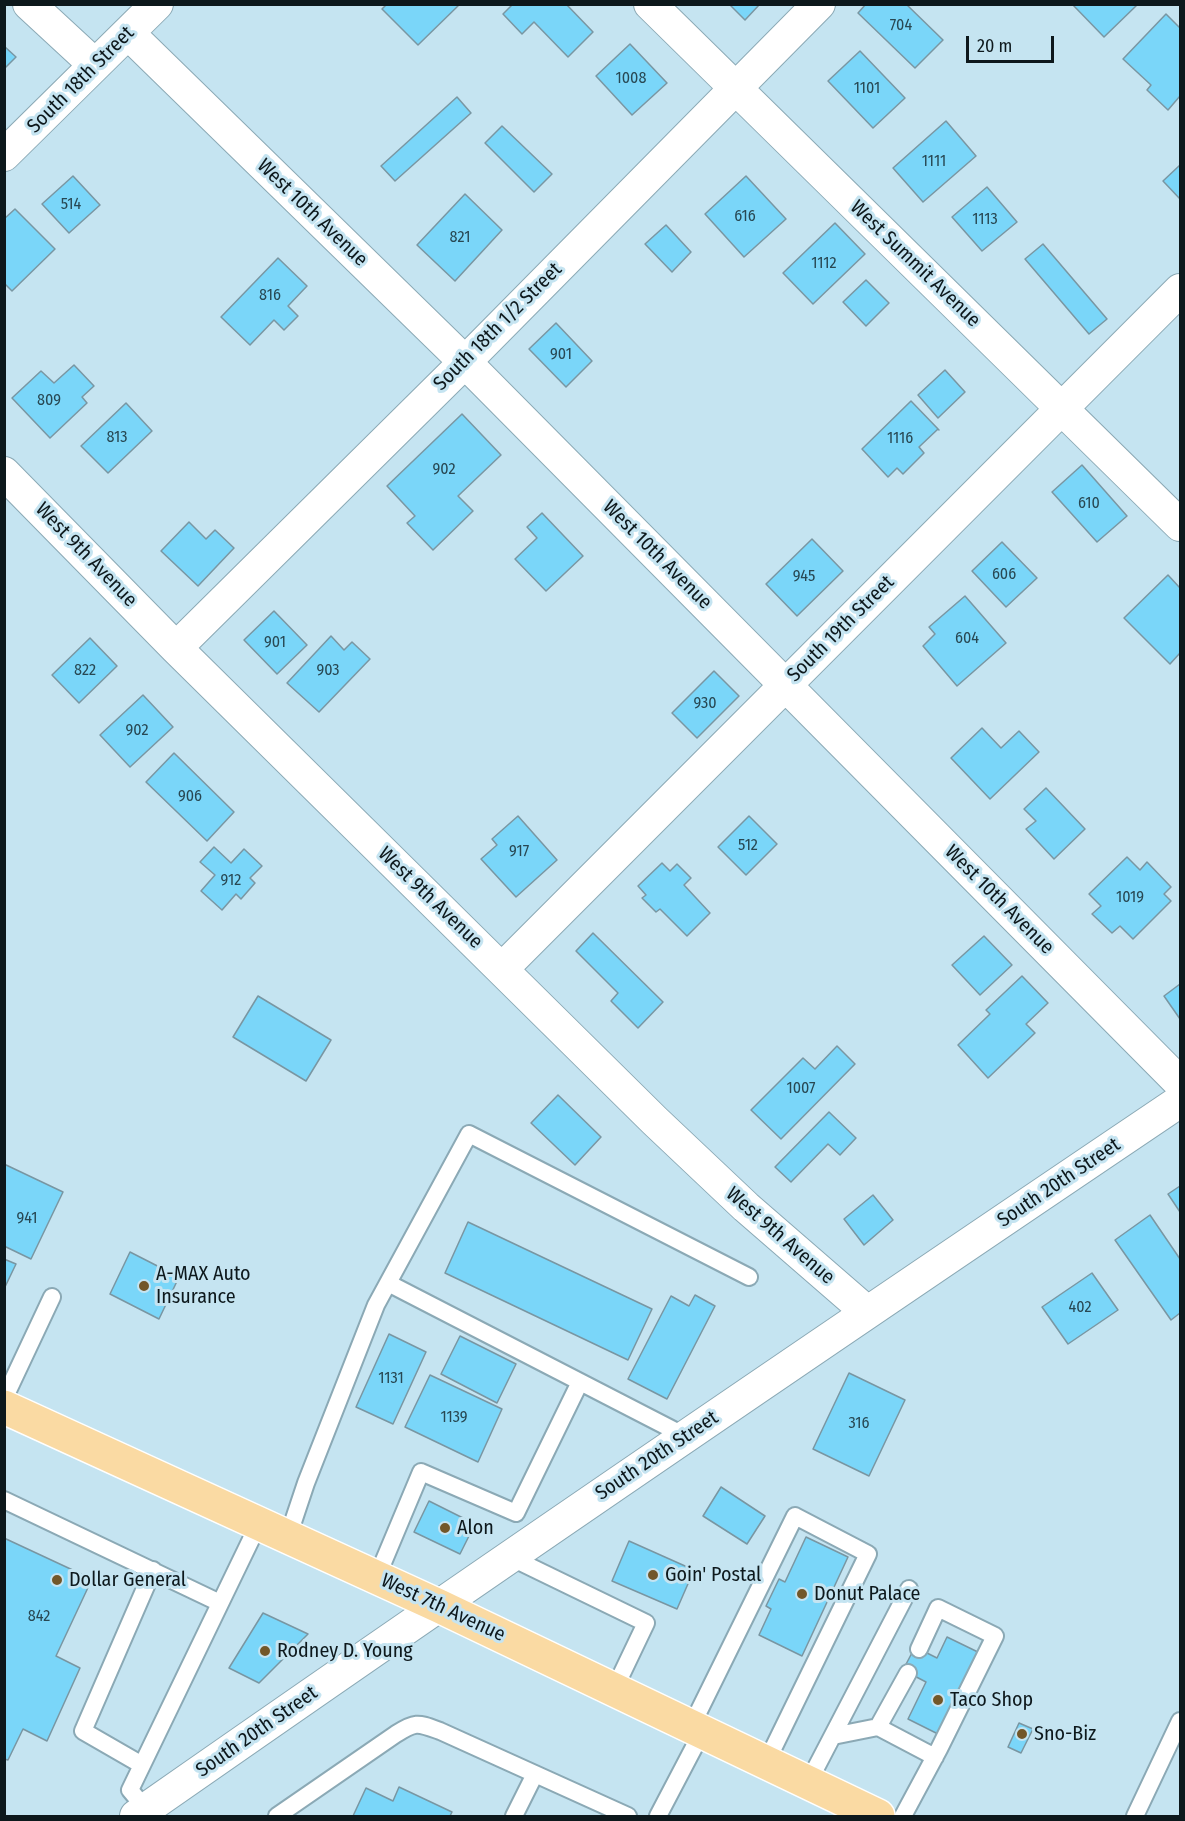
<!DOCTYPE html>
<html>
<head>
<meta charset="utf-8">
<style>
	body { margin:0 }
	#map { position:relative; width:1185px; height:1821px; overflow:hidden; background:#c5e4f1; font-family:"Fira Sans Condensed",sans-serif }
	canvas { display:block }
	.frame { position:absolute; inset:0; border:6px solid #0d181c; pointer-events:none }
	.scale { position:absolute; left:966px; top:36px; width:88px; height:27px; box-sizing:border-box; border:3px solid #0d181c; border-top:0; padding-left:8px; font-size:18px; line-height:21px; white-space:nowrap; color:#0d181c; -webkit-text-stroke:4px #c5e4f1; paint-order:stroke }
</style>
</head>
<body>
<div id="map">
<canvas width="1185" height="1821"></canvas>
<div class="frame"></div>
<div class="scale">20 m</div>
</div>
<script>
const c = document.querySelector('canvas').getContext('2d');
c.lineJoin = 'round';
function paint(path, color) { c.fillStyle = color; c.fill(path, 'evenodd'); }
function stroke(path, color, width, dash) { c.strokeStyle = color; c.lineWidth = width; c.lineCap = dash ? 'butt' : 'round'; c.setLineDash(dash || []); c.stroke(path); }
function drawText(font, color, halo, rows, align = 'center') {
  c.font = font + ' "Fira Sans Condensed",sans-serif'; c.lineWidth = 6; c.setLineDash([]); c.textBaseline = 'middle'; c.strokeStyle = halo; c.fillStyle = color; for (const [text, x, y, turn = 0] of rows) {
    c.save(); c.translate(x, y); c.rotate((+turn || 0) * Math.PI / 180); c.textAlign = isNaN(turn) ? turn : align; if (halo) c.strokeText(text, 0, 0); c.fillText(text, 0, 0); c.restore();
  }
}
const building = new Path2D(`
	M387,4H460L418,45L382,9Z
	M513,4H566L593,32L568,57L534,22L522,34L503,14Z
	M729,4H760L745,20Z
	M866,4H906L943,40L915,68L858,13Z
	M1072,4H1137V5L1104,37Z
	M1166,14L1180,28V96L1168,110L1147,90L1151,85L1123,59Z
	M630,44L667,83L632,115L596,76Z
	M4,46L16,57L4,69Z
	M860,51L905,98L873,128L828,81Z
	M457,97L471,113L395,181L381,166Z
	M946,121L976,156L923,202L893,168Z
	M502,126L552,174L534,192L485,143Z
	M1180,165V199L1163,181Z
	M73,176L100,205L69,233L42,204Z
	M746,176L786,219L744,257L705,214Z
	M987,187L1017,222L982,251L952,217Z
	M465,194L502,230L455,281L417,245Z
	M15,209L55,249L12,291L4,283V219Z
	M835,223L865,254L813,304L783,273Z
	M666,225L691,252L672,272L645,244Z
	M1043,244L1107,319L1089,334L1025,259Z
	M278,258L307,286L288,306L298,316L284,330L274,320L250,345L221,317Z
	M866,280L889,303L866,326L843,302Z
	M556,323L592,361L566,387L529,349Z
	M74,365L94,386L82,397L87,403L50,438L12,398L41,371L54,383Z
	M945,370L965,392L938,418L918,395Z
	M911,401L939,430L938,429L919,447L924,453L903,474L897,468L888,477L862,449Z
	M126,403L152,431L108,473L81,446Z
	M462,414L501,455L458,496L473,511L433,550L407,523L415,516L387,486Z
	M1082,465L1127,516L1097,542L1052,492Z
	M542,513L583,556L546,591L515,559L537,538L527,527Z
	M189,522L206,539L215,530L234,548L198,586L161,551Z
	M812,539L843,571L797,616L766,584Z
	M1002,542L1037,578L1006,607L972,571Z
	M1168,575L1180,588V653L1170,664L1124,618Z
	M965,596L1006,643L957,686L923,646L935,634L929,627Z
	M274,611L307,645L277,674L244,640Z
	M331,636L344,650L352,642L370,659L319,712L287,683Z
	M90,638L117,666L79,703L52,675Z
	M714,671L739,696L697,738L672,713Z
	M143,695L173,727L130,767L100,735Z
	M982,728L1001,748L1019,731L1039,752L990,799L951,758Z
	M174,753L234,812L207,841L146,782Z
	M1046,788L1085,829L1054,859L1026,829L1036,821L1024,809Z
	M518,816L557,860L516,897L481,859L497,845L492,839Z
	M749,816L777,844L746,875L718,847Z
	M214,847L231,863L244,849L262,866L250,878L255,883L241,899L236,894L222,910L201,891L215,875L200,862Z
	M1127,857L1140,870L1147,862L1171,887L1164,894L1171,901L1133,939L1120,926L1112,933L1092,914L1101,906L1089,894Z
	M662,863L670,871L677,864L691,878L684,885L710,913L687,936L660,909L656,912L642,898L646,895L638,886Z
	M593,933L663,1002L638,1028L611,1001L618,993L576,951Z
	M984,936L1012,965L980,995L952,965Z
	M1022,976L1048,1003L1026,1024L1035,1033L988,1078L958,1045L990,1014L986,1010Z
	M1180,984V1019L1164,996Z
	M258,996L331,1040L306,1081L233,1037Z
	M837,1046L855,1064L781,1139L751,1110L803,1058L815,1069Z
	M558,1095L601,1137L575,1165L531,1123Z
	M829,1112L856,1138L840,1155L828,1144L791,1182L775,1167Z
	M4,1164L63,1192L31,1259L4,1246Z
	M1180,1186V1212L1168,1194Z
	M873,1195L893,1220L864,1245L844,1219Z
	M1150,1215L1180,1259V1313L1171,1320L1115,1240Z
	M468,1222L652,1309L628,1360L445,1273Z
	M130,1252L179,1277L159,1319L110,1294Z
	M4,1259L16,1264L4,1289Z
	M1092,1273L1118,1310L1068,1344L1042,1307Z
	M695,1295L715,1306L667,1399L628,1379L671,1296L689,1306Z
	M389,1334L426,1352L393,1424L356,1407Z
	M460,1336L516,1364L497,1403L441,1374Z
	M849,1373L905,1400L869,1476L813,1449Z
	M430,1375L502,1409L478,1462L405,1427Z
	M721,1487L765,1516L747,1544L703,1516Z
	M429,1501L475,1524L460,1554L414,1532Z
	M806,1537L848,1557L802,1656L759,1635L771,1609L766,1606L779,1579L785,1582Z
	M4,1538L92,1579L56,1656L80,1668L47,1741L23,1729L8,1760L4,1759Z
	M629,1541L694,1570L677,1609L612,1581Z
	M263,1613L308,1634L259,1683L229,1668Z
	M947,1637L982,1654L942,1736L908,1719L926,1682L903,1670L915,1647L937,1658Z
	M1019,1723L1033,1729L1021,1753L1008,1747Z
	M399,1787L452,1812L450,1816H353L366,1788L393,1801Z`);
const service = new Path2D(`
	M388,1283L685,1436
	M4,1399L52,1297
	M4,1500L220,1603
	M288,1537L306,1483L376,1305L469,1134L749,1277
	M510,1557L646,1623L614,1690
	M377,1577L421,1472L516,1513L580,1382
	M691,1727L795,1516L868,1554L766,1763
	M878,1727L935,1757
	M833,1736L878,1727L908,1673
	M142,1765L83,1731L153,1570
	M808,1783L909,1589
	M150,1814L130,1790L259,1523
	M277,1816L396,1734C416,1721 418,1723 440,1731L628,1816
	M514,1816L535,1774
	M658,1816L702,1732
	M903,1816L939,1749L995,1636L938,1608L919,1649
	M1135,1816L1180,1721`);
const minor = new Path2D(`
	M29,4L95,65
	M650,4L1180,525
	M128,33L465,362L1180,1083
	M4,155L157,4
	M4,473L176,648L655,1121L746,1207L867,1312
	M176,648L465,362L819,4
	M502,969L1180,290
	M136,1816C482,1574 830,1337 1180,1101`);
const primary = new Path2D(`
	M4,1407L439,1606L878,1816`);
const markers = [
	[144,1286,6,"#725729"],
	[445,1528,6,"#725729"],
	[653,1575,6,"#725729"],
	[57,1580,6,"#725729"],
	[802,1594,6,"#725729"],
	[265,1651,6,"#725729"],
	[938,1700,6,"#725729"],
	[1022,1734,6,"#725729"]
];
const numberNames = [
	["704",901,26],
	["1008",631,79],
	["1101",867,89],
	["1111",934,162],
	["514",71,205],
	["616",745,217],
	["1113",985,220],
	["821",460,238],
	["1112",824,264],
	["816",270,296],
	["901",561,355],
	["809",49,401],
	["813",117,438],
	["1116",900,439],
	["902",444,470],
	["610",1089,504],
	["606",1004,575],
	["945",804,577],
	["604",967,639],
	["901",275,643],
	["822",85,671],
	["903",328,671],
	["930",705,704],
	["902",137,731],
	["906",190,797],
	["512",748,846],
	["917",519,852],
	["912",231,881],
	["1019",1130,898],
	["1007",801,1089],
	["941",27,1219],
	["402",1080,1308],
	["1131",391,1379],
	["1139",454,1418],
	["316",859,1424],
	["842",39,1617]
];
const streetNames = [
	["South 18th Street",81,80,-45],
	["West 10th Avenue",312,213,44],
	["West Summit Avenue",915,264,44],
	["South 18th 1/2 Street",498,327,-45],
	["West 9th Avenue",86,555,46],
	["West 10th Avenue",657,555,45],
	["South 19th Street",841,629,-45],
	["West 9th Avenue",430,898,44],
	["West 10th Avenue",999,900,45],
	["South 20th Street",1059,1183,-34],
	["West 9th Avenue",780,1236,41],
	["South 20th Street",657,1456,-34],
	["West 7th Avenue",443,1608,25],
	["South 20th Street",257,1732,-35]
];
const poiNames = [
	["A-MAX Auto",156,1274],
	["Insurance",156,1297],
	["Alon",457,1528],
	["Goin' Postal",665,1575],
	["Dollar General",69,1580],
	["Donut Palace",814,1594],
	["Rodney D. Young",277,1651],
	["Taco Shop",950,1700],
	["Sno-Biz",1034,1734]
];
paint(building, '#7ad6f9');
stroke(building, '#7996a2', 1.5);
stroke(service, '#8ba9b5', 20);
stroke(minor, '#8ba9b5', 34);
stroke(primary, '#fff', 36);
stroke(service, '#fff', 16);
stroke(minor, '#fff', 32);
stroke(primary, '#fadaa3', 33);
for (const [x, y, r, color] of markers) { const dot = new Path2D(); dot.arc(x, y, r, 0, 2 * Math.PI); c.fillStyle = color; c.fill(dot); stroke(dot, '#c5e4f1', 2); }
drawText('16px', '#284853', null, numberNames);
drawText('20px', '#0d181c', '#c5e4f1', streetNames);
drawText('20px', '#0d181c', '#c5e4f1', poiNames, 'left');
</script>
</body>
</html>
